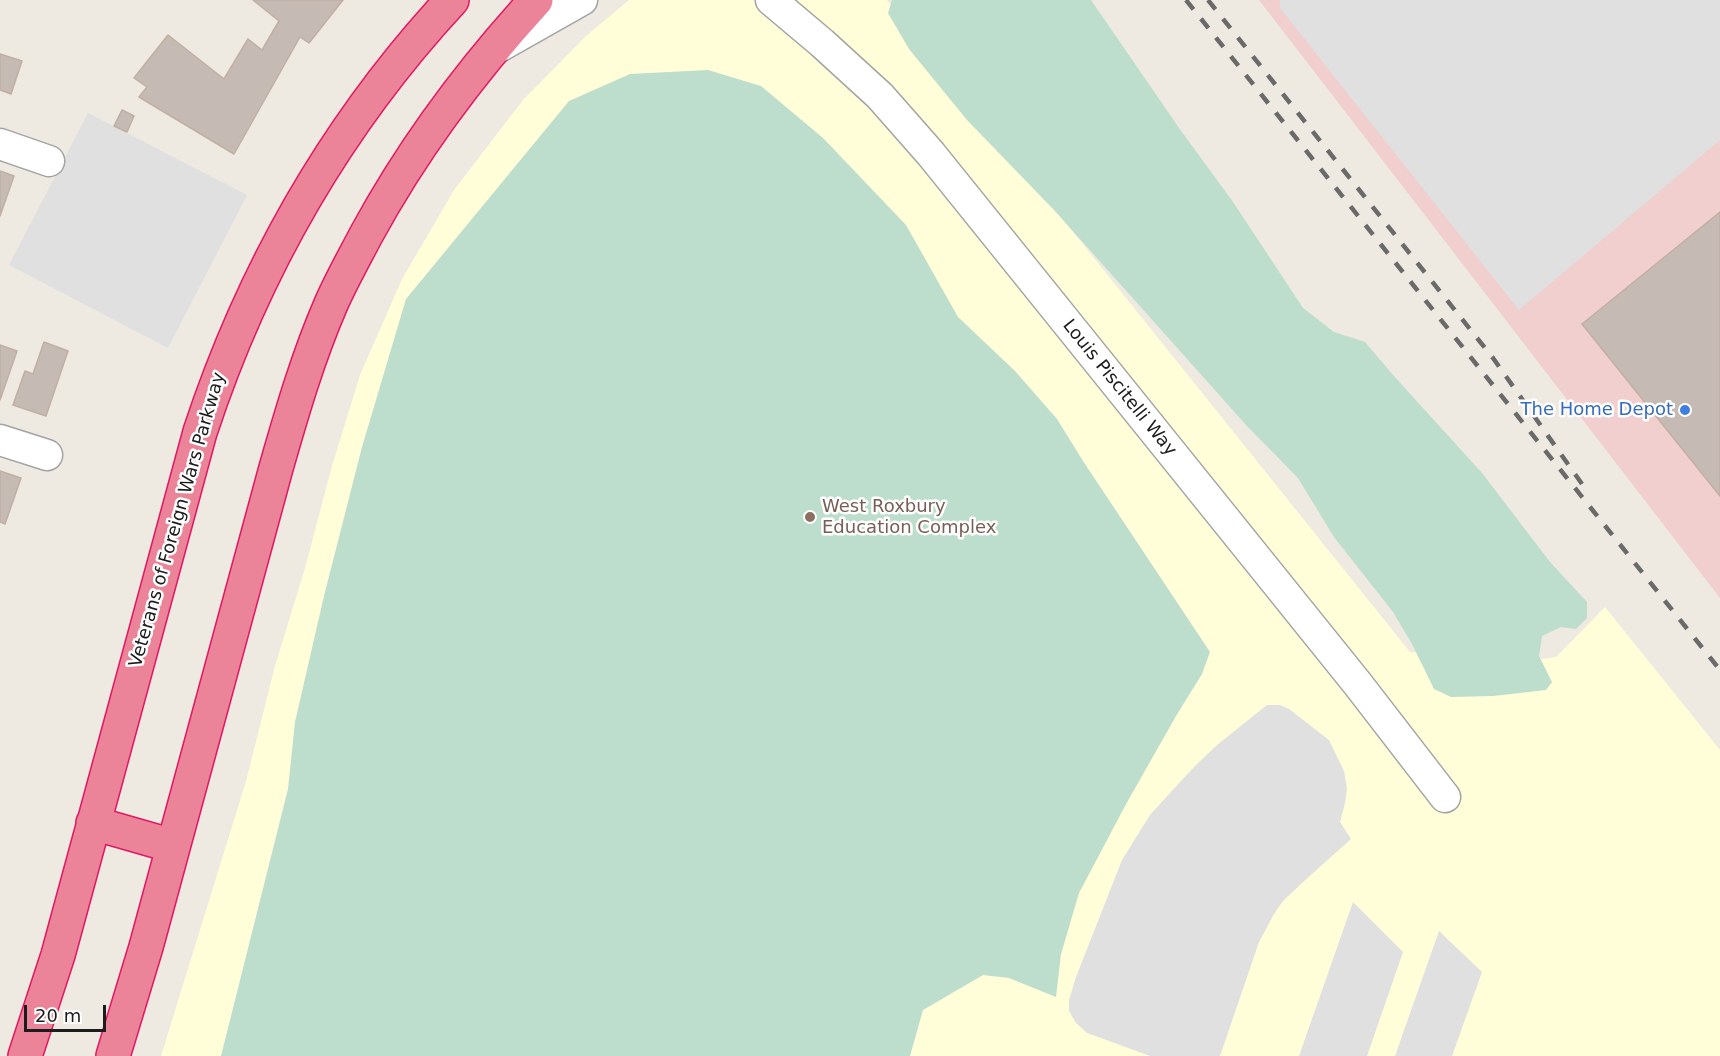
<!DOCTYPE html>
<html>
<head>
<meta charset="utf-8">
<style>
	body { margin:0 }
	#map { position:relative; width:1720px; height:1056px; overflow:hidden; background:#eee9e1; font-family:"DejaVu Sans",sans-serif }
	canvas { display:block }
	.scale { position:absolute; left:24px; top:1005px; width:82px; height:27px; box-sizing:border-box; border:3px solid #1c1c1c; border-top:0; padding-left:8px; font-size:18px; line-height:21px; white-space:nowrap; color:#1c1c1c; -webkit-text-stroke:4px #fff; paint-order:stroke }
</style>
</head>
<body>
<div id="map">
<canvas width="1720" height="1056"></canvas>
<div class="scale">20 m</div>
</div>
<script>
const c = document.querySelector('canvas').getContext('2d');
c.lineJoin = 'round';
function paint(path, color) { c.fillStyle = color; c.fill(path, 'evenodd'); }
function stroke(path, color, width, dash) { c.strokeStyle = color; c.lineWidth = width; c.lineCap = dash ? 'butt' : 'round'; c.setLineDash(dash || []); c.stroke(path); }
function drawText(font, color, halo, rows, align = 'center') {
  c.font = font + ' "DejaVu Sans",sans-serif'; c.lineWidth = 5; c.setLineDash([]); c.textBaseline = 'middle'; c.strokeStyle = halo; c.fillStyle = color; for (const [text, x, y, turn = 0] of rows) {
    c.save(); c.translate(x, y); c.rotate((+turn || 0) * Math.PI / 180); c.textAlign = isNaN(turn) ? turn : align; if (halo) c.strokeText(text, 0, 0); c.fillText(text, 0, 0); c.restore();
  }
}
const commercial = new Path2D(`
	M1259,0H1720V598Z`);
const education = new Path2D(`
	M629,0H887L1410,652L1507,664L1556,657L1605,607L1720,750V1056H161L246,781L275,666L305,568L332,466L360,375L402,279L454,190L523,100L586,36Z`);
const wetland = new Path2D(`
	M892,0H1091L1179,128L1233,202L1303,308L1334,332L1365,342L1393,375L1482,473L1550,562L1587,602V618L1576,629L1561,627L1542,636L1539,656L1552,682L1546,690L1493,696L1451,697L1434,689L1412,644L1393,612L1334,537L1298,478L1247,426L1054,210L967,120L909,49L888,13Z
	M708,70L761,86L823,138L906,225L958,317L1015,371L1057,419L1083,461L1210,652L1202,674L1176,716L1125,806L1079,893L1061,954L1056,997L1009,978L983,975L923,1010L910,1056H221L288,789L295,722L324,596L362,447L406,299L569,101L630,74Z`);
const parking = new Path2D(`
	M1280,0H1720V140L1519,310L1280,8Z
	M88,113L247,195L168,348L9,265Z
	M1267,705H1280L1289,709L1329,740L1344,771L1347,789L1345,803L1340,822L1351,839L1303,882L1283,901L1274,914L1259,942L1220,1056H1150L1087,1033L1076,1023L1069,1011V1000L1076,977L1122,860L1150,815L1170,793L1194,767L1217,745Z
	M1353,902L1403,952L1367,1056H1299Z
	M1439,931L1482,972L1452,1056H1395Z`);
const building = new Path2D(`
	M253,0H343L309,43L300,37L234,154L139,97L147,87L134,78L168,35L224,79L248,39L262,50L279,21Z
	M0,54L22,61L11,94L0,90Z
	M122,110L134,116L127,132L114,126Z
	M0,171L14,176L0,216Z
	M1720,212V496L1582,324Z
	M44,342L68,351L46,416L13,405L25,371L33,374Z
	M0,345L17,351L0,400Z
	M0,471L21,478L5,524L0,522Z`);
const minor = new Path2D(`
	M771,0L822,43L880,96L931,154L1357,683L1445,797
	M499,47L582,0
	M0,144L49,161
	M0,440L47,455`);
const highway = new Path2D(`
	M93,823L173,846
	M25,1056L58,955L200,432C253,271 336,125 452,0
	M113,1056L146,947L276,468C292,412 308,357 331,304C341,281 354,258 366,235C412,150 470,72 536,0`);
const rail = new Path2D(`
	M1186,0L1720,670
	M1208,0L1493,358L1582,484`);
const markers = [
	[1685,410,6,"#3f7fe0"],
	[810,517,6,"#8d6e63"]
];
const streetNames = [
	["Louis Piscitelli Way",1119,388,51],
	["Veterans of Foreign Wars Parkway",178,520,-74]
];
const shopNames = [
	["The Home Depot",1673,410]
];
const educationNames = [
	["West Roxbury",822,507],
	["Education Complex",822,528]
];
paint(commercial, '#f1cfce');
paint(education, '#fffed9');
paint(wetland, '#bdddcd');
paint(parking, '#e0e0e0');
paint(building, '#c6bbb4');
stroke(building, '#c1afa2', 1.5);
stroke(minor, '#a3a3a3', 33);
stroke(highway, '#e11964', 36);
stroke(minor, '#fff', 30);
stroke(highway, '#eb8399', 33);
stroke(rail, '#6a6a6a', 4.5, [12, 12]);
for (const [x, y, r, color] of markers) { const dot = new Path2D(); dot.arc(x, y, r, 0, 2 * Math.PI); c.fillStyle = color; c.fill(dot); stroke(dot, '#fff', 2); }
drawText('18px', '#1c1c1c', '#fff', streetNames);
drawText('18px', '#366cbe', '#fff', shopNames, 'right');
drawText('18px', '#785e54', '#fff', educationNames, 'left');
</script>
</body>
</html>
